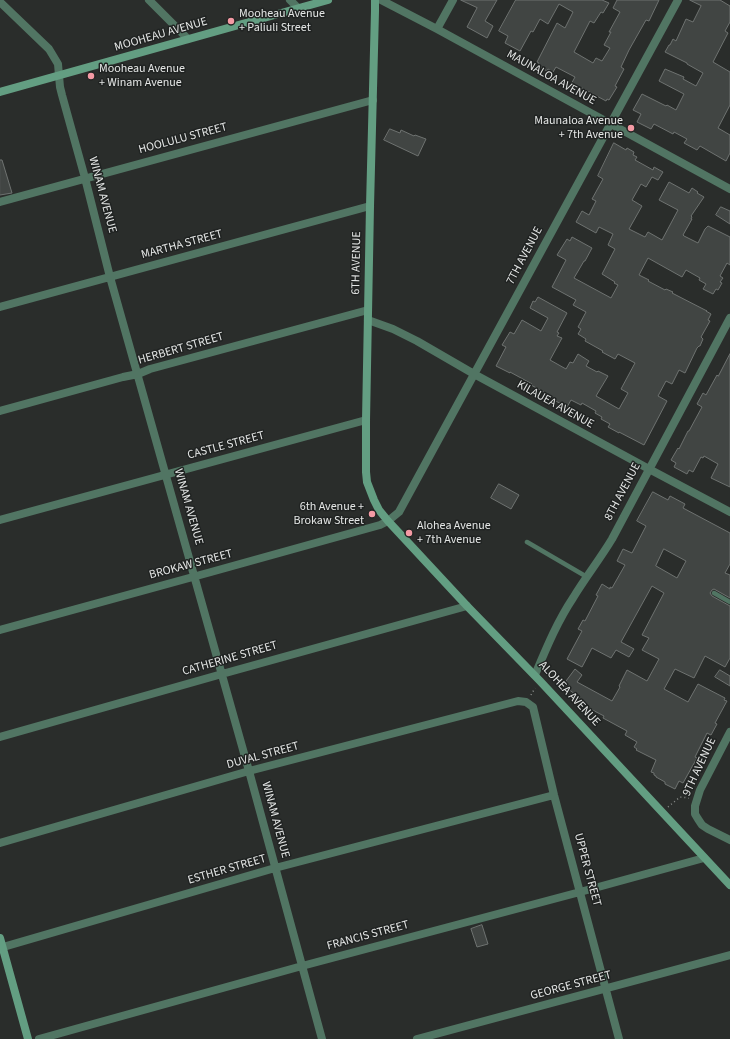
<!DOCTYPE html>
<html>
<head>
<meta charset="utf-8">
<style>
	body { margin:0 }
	canvas { display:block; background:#2a2d2b }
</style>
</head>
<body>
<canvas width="730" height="1039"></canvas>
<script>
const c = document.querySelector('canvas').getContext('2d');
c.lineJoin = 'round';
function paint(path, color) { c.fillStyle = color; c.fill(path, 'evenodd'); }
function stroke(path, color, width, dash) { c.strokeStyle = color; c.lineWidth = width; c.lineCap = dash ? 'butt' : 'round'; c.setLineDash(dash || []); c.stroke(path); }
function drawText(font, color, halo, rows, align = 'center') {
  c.font = font + ' "Source Sans 3",sans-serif'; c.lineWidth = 3; c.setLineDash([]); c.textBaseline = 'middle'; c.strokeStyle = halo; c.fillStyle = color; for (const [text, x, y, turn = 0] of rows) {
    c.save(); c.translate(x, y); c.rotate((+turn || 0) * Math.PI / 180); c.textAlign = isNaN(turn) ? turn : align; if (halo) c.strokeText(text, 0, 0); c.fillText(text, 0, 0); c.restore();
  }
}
const building = new Path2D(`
	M461,0H497L485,21L493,26L487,38L467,27L477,8Z
	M516,0H602L609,3L603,13L601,12L594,23L590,21L574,52L593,63L596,58L602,61L610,48L604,45L611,32H609L620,12L613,8L617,0H659L649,21L646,20L629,50L621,67L624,69L615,86L617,87L609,100L607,99L606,101L582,88L579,94L569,88L575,77L556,67L553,72L548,69L547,71L538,66L539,63L537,62L557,23L565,28L573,12L559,4L548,24L540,19L533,32L531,31L520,51L505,43L508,36L499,31Z
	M690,0H720L730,6V22L725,31L728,33L713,62L730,72V105L718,128L730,135V153L726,161L700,146L697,150L684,143L687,139L674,132L673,134L654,124L651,129L637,122L641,114L633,110L642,94L666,106L667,105L676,110L684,94L659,81L665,69L684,77L683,79L696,86L703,73L687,64V63L665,52L669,45H670L673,39L676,41L686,19L693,22L701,6Z
	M390,129L400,133L401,130L414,136L415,135L426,139L418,156L384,140Z
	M614,143L626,150L627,148L634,152L633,155L637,157L635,160L653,170L654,167L663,172L658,180L652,177L646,187L641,184L632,200L642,206L629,229L645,237L648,232L662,240L678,210L659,200L669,182L689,193L692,188L698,192L697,193L704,197L691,216L692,217L691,219H692L683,235L684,236L698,243L705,229L708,226L730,237V265L727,263L720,276L723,278L720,282L722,283L718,290L716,289L713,294L703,289L706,284L699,280L700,278L686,270L682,277L648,258L639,275L649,280L648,281L665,290L666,289L673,292L672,293L707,311H706L711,314L708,320L710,321L701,337L703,339L700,346H699L697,348L685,373L679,370L672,384L666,381L658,396L667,401L644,445L619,432V433L608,427L610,424L601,419L602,417L595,413L596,411L582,403L581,405L571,400L567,407L550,398L551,396L531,385L532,384L510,372V373L496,366L506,347L502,345L510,332L514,334L522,320L541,331L548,318L530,308L533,301L535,302L538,297L567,313L557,332L559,333L557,336L562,338L550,360L566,369L570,362L573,363L578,354L589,361L586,366L597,372L598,371L608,376L596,396L619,409L628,393L621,389L635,363L618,354L615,359L602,352L603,351L585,341L586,339L578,334L581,329L578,327L586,312L573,305L576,300L552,287L566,260L557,255L567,239L570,241L572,237L592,248L585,261H584L574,278L611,298L618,285L614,283L615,282L602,274L615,249L608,245L613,234L599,227L596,233L576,222L582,211L589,215L596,201L592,199L603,179L598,176Z
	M0,160H2L12,193L0,195Z
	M721,207L730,211V224L716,215Z
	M730,354V487L711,478L718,464L704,456L703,458L701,457L693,472L689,470L687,474L674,467L676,463L671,460L678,448L679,449L688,431H689L702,407L697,404L703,393L706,395L717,375L718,376Z
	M499,484L519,495L511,509L491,498Z
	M653,492L668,500L670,496L685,504L683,508L730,533V564L725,573L730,575V598L714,589L712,590L710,593L712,596L730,606V658L725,667L705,656L694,678L675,669L664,689L688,702L698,684L725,698L724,700L727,701L715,723L717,724L711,735L707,733L695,757L697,758L683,783L679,781L675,789L665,784V782L656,777V776L654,775V773L651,772L656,760L636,750L637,749L634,747L637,742L625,735L627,731L603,718L604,716L581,704L582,702L578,700L580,698L563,685L575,669L582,675L577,682L612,701L620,687L619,686L627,670L647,681L659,659L642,650L649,638L642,635L664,593L652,586L621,642L634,649L629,657L616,650L611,658L592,648L582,667L567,659L582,631L578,629L583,620L585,621L598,596L596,595L602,584L610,589V587L612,588L625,565L617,561L623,549L632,553L646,526L637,521ZM664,549L686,561L677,578L656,566Z
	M720,670L730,676V686L715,677Z
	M482,925L488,944L477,947L471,929Z`);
const path = new Path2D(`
	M531,695L535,688
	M668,807L680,797L689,798`);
const lane = new Path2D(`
	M527,542L587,577
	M714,593L730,602`);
const street = new Path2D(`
	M149,0L188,39
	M290,0L298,8
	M381,0L437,29L730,189
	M0,2L49,49L58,64L60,87L62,95L85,178L110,277L249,771L322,1039
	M437,29L453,0
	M0,202L373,100
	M0,307L370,206
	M368,320L393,329L417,341L474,374L649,469L730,512
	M0,411L123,377L138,374L150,369L368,310
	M0,520L366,420
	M0,630L211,572L380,525L388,521L399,512L678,0
	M535,675C546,649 557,622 573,598C585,578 600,559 612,539L730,318
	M730,732L700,790L695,806V814L698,819L702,825L708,829L730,840
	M0,737L222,674L467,606
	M0,843L249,771L518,701L526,702L533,707L554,795L619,1039
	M0,948L275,868L554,795
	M39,1039L302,966L580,892L704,858
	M417,1039L730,955`);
const secondary = new Path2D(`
	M375,0V11L370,206L366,420V472L367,482L374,500L379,510L388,521L467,606L540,681L730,885
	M0,92L328,0
	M0,938L28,1039`);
const markers = [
	[231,21,4,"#f49aa4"],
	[91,76,4,"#f49aa4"],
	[631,128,4,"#f49aa4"],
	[372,514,4,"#f49aa4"],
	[409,533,4,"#f49aa4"]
];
const poiNames = [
	["Mooheau Avenue",239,14],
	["+ Paliuli Street",239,28],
	["Mooheau Avenue",99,69],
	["+ Winam Avenue",99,83],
	["Maunaloa Avenue",623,121,"right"],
	["+ 7th Avenue",623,135,"right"],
	["6th Avenue +",364,507,"right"],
	["Brokaw Street",364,521,"right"],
	["Alohea Avenue",417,526],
	["+ 7th Avenue",417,540]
];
const streetNames = [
	["MOOHEAU AVENUE",161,35,-16],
	["MAUNALOA AVENUE",551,78,29],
	["HOOLULU STREET",183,139,-15],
	["WINAM AVENUE",102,195,75],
	["MARTHA STREET",182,245,-15],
	["7TH AVENUE",525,256,-62],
	["6TH AVENUE",357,263,-89],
	["HERBERT STREET",181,349,-16],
	["KILAUEA AVENUE",555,405,29],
	["CASTLE STREET",226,446,-15],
	["8TH AVENUE",623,492,-62],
	["WINAM AVENUE",188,507,74],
	["BROKAW STREET",191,565,-15],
	["CATHERINE STREET",230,659,-16],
	["ALOHEA AVENUE",569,694,47],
	["DUVAL STREET",263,756,-15],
	["9TH AVENUE",700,767,-65],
	["WINAM AVENUE",275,820,75],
	["ESTHER STREET",227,870,-16],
	["UPPER STREET",587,870,75],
	["FRANCIS STREET",368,936,-15],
	["GEORGE STREET",571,986,-15]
];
paint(building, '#414543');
stroke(building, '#6e7270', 1);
stroke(path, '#878a88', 1.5, [1, 3]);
stroke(lane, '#517563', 4.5);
stroke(street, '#517563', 8);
stroke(secondary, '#639e82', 8);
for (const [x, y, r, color] of markers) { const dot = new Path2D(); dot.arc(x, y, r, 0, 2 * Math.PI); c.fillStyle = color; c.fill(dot); stroke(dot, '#202322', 1.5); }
drawText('12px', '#e4e6e5', '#202322', poiNames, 'left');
drawText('12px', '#e4e6e5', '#202322', streetNames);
</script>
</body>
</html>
